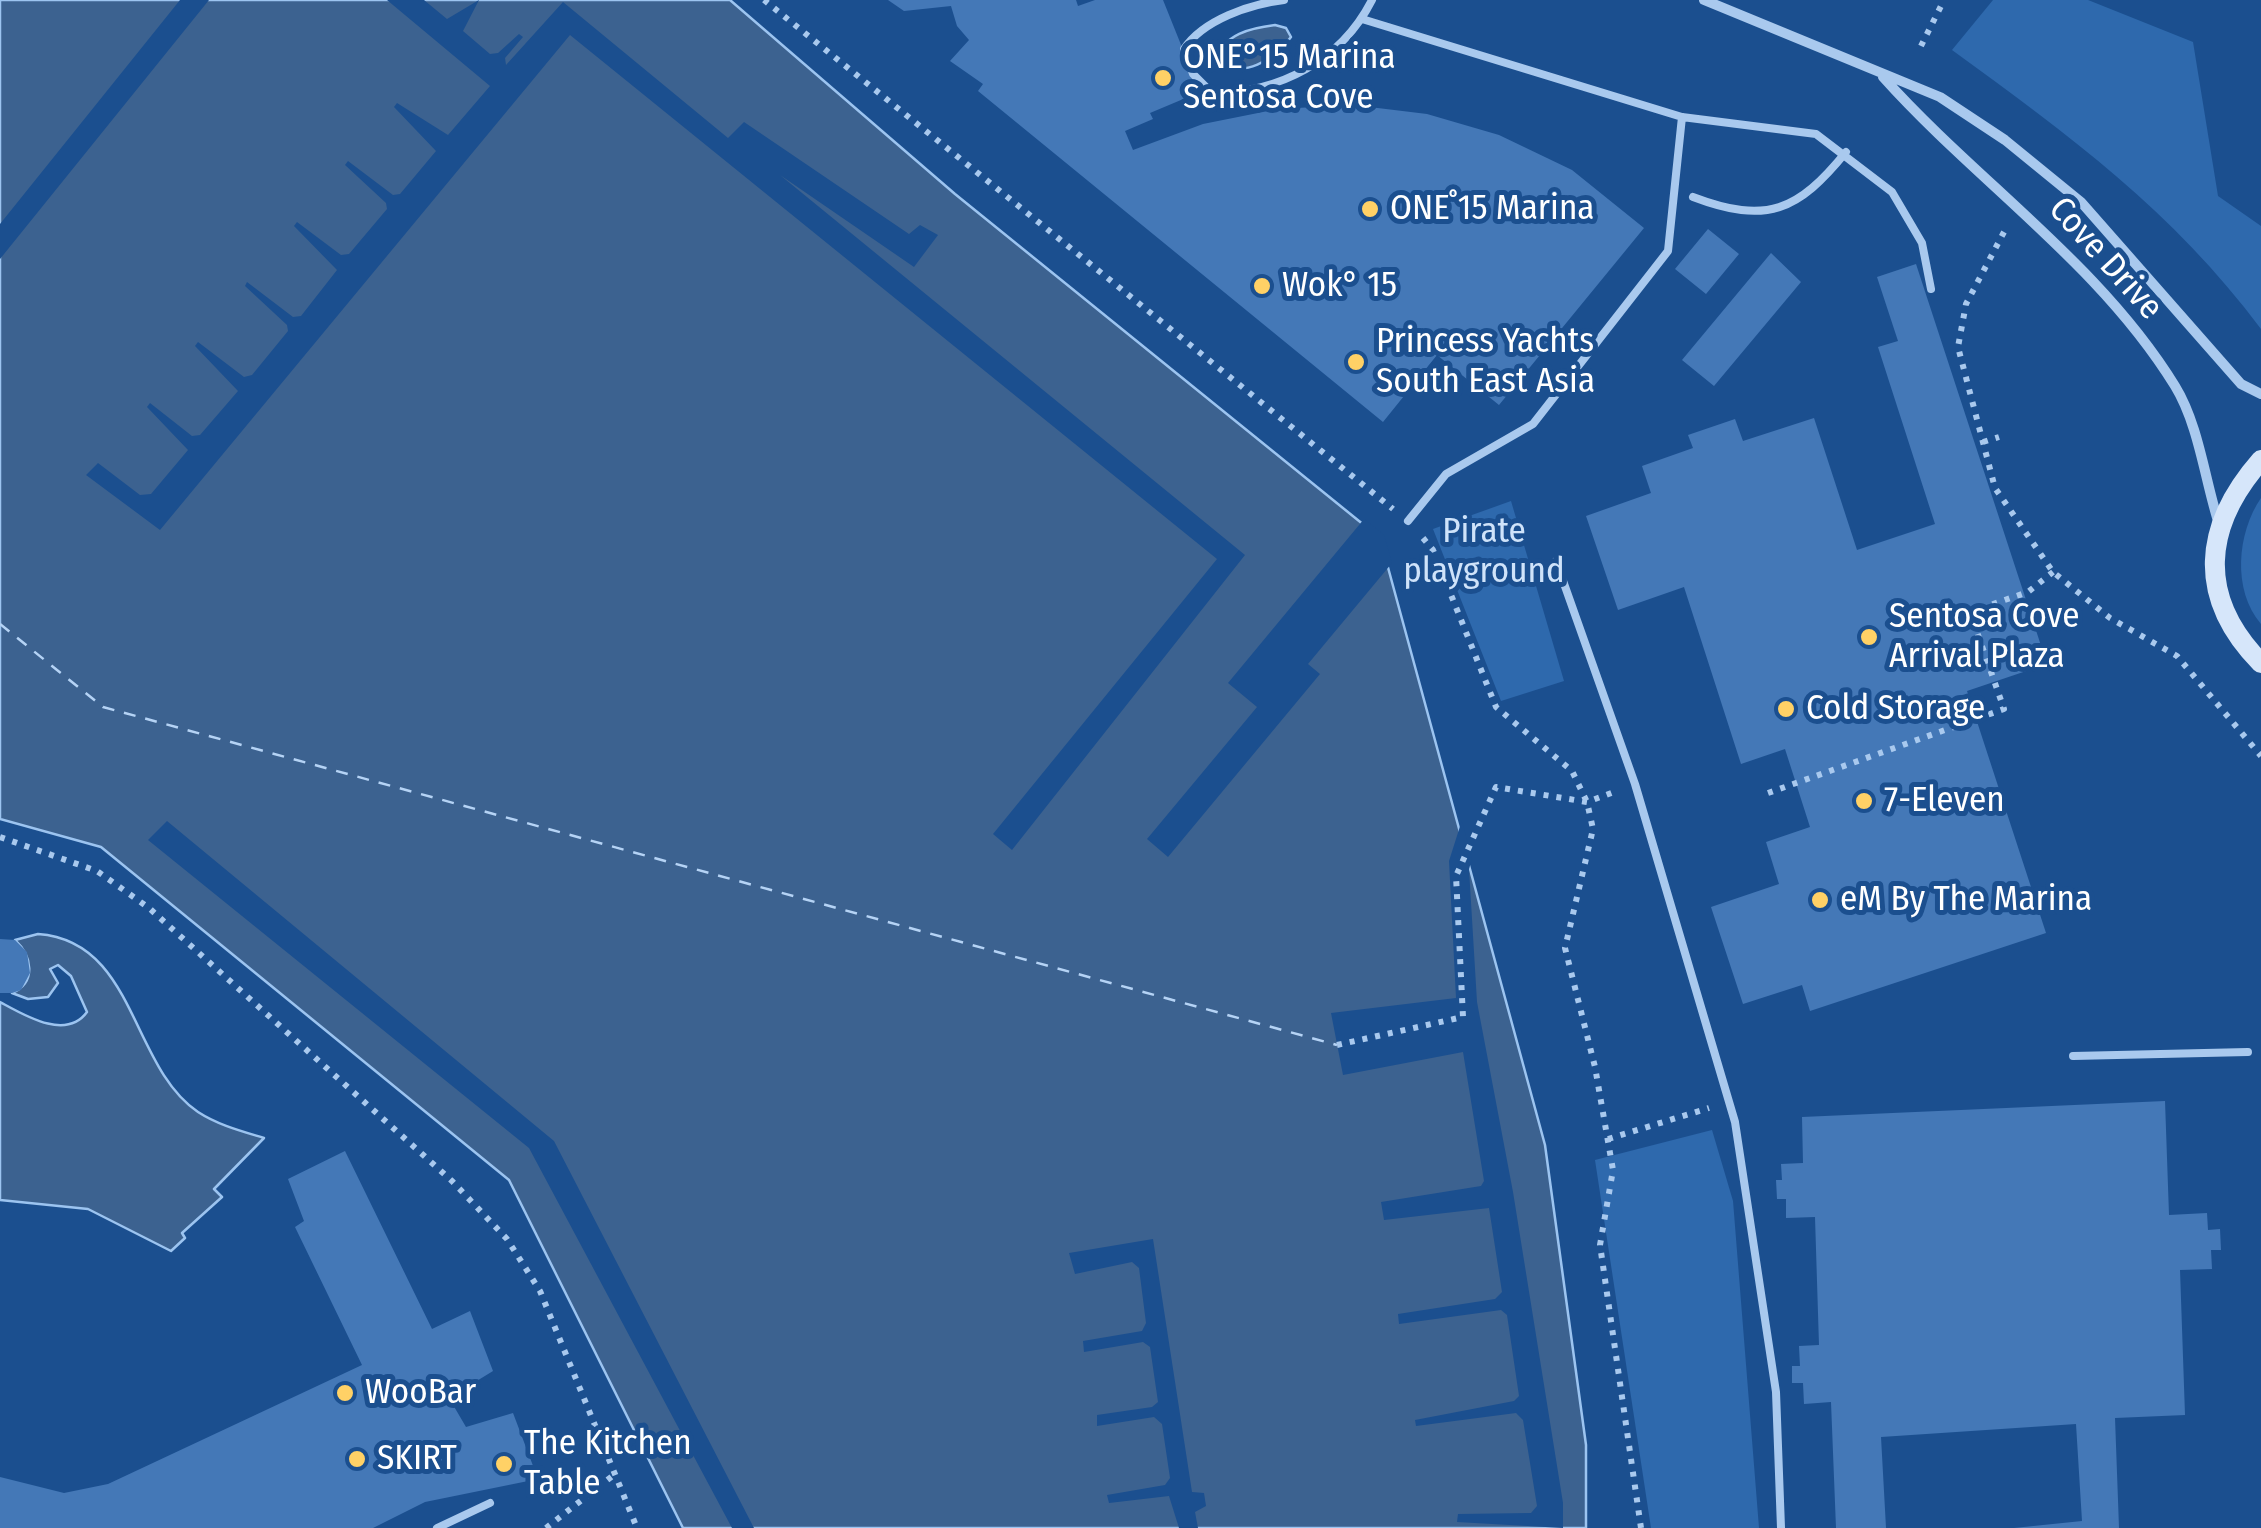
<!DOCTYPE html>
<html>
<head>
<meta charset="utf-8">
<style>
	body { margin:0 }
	canvas { display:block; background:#1b4f8f }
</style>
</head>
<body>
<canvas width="2261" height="1528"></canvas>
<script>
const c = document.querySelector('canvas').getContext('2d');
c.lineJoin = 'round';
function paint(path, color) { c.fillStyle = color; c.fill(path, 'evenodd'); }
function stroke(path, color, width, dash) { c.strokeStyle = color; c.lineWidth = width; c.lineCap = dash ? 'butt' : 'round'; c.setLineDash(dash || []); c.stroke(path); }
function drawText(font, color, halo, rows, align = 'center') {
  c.font = font + ' "Fira Sans Condensed",sans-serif'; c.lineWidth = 10; c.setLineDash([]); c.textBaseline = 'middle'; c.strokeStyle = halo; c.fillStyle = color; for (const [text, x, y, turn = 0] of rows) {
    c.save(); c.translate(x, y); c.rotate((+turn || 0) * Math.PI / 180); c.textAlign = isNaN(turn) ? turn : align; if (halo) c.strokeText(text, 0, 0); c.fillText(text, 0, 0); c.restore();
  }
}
const green = new Path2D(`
	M1993,0H2088L2193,42L2218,196L2261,226V329C2173,211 2070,136 1952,50Z
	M2261,498V624C2232,590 2237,533 2261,498Z
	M1511,501L1564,681L1501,701L1433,529Z
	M1712,1130L1733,1201L1759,1528H1651L1595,1160Z`);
const water = new Path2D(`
	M0,0H730L955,194L1380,538L1545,1145L1586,1445V1528H683L509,1180L101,847L0,819Z
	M1275,25L1286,28L1291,37C1275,59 1242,81 1217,60C1223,34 1251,28 1275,25Z
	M38,934C136,941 130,1066 198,1112C218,1125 241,1131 264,1138L214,1189L222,1197L182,1233L185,1238L171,1251L88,1209L0,1200V1002C24,1015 66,1041 87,1012L71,976L58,965L50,969L58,983L48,997L28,999L12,993C37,982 32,956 15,940Z`);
const pier = new Path2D(`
	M180,0H209L0,259V224Z
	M387,0H424L447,19L479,0L463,31L490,54L498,53L519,34L523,37L505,58L506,65L563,2L728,138L744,122L909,234L920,225L938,235L914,267L780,175L1245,555L1012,850L993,834L1217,559L570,35L160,530L86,475L98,463L140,495L151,494L188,450L147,407L150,403L192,436L200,435L238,391L195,346L198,342L244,377L252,375L288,331L287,325L245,286L247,282L293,317L301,316L337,270L294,226L297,222L341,255L349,254L387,209L386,203L345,165L348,161L393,195L400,194L436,151L394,107L397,103L448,135L490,86Z
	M1364,519L1384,535L1392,563L1308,664L1320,674L1168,857L1147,839L1257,707L1228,683Z
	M1462,820L1472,859L1469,869L1477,1002L1513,1192L1563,1503V1528L1457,1522L1458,1514L1531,1513L1537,1506L1523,1420L1516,1413L1416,1426L1415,1420L1514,1401L1519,1396L1507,1315L1501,1310L1399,1324L1398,1314L1495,1299L1502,1292L1489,1208L1384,1220L1381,1202L1481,1186L1484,1181L1463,1052L1343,1075L1331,1013L1456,998L1449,861Z
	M167,821L554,1141L754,1528H732L529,1148L148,840Z
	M1153,1239L1192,1492L1204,1493L1206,1506L1195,1512L1198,1528H1179L1169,1496L1109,1503L1107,1495L1165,1485L1170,1478L1162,1424L1154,1417L1097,1426V1415L1152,1407L1158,1402L1150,1347L1143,1342L1084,1352L1083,1341L1142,1331L1146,1323L1139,1268L1132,1262L1075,1274L1069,1253Z`);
const ferry = new Path2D(`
	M0,624L103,707L1337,1045`);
const building = new Path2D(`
	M888,0H1076L1078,6L1095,0H1163L1200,92L1150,113L1153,119L1125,131L1133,150L1203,124L1278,109L1353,105L1427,114L1499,135L1572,170L1644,228L1499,405L1437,355L1383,422L978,91L983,84L950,61L969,40L957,26L951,6L904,11Z
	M1708,229L1739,254L1706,294L1675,269Z
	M1771,253L1801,282L1714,386L1682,360Z
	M1916,264L2047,664L1967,691L2046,933L1810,1011L1802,985L1743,1004L1711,907L1779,884L1766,842L1810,827L1785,749L1741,764L1684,587L1618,610L1586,516L1651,493L1642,466L1693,448L1688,435L1735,419L1743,441L1814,418L1857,550L1935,524L1878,347L1898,341L1877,277Z
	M0,939L15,940L27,952L30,973L21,990L12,993H0Z
	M2165,1101L2169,1215L2207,1213L2208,1230L2220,1229L2221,1250H2211L2212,1269L2180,1270L2185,1415L2115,1418L2119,1528H2014L2082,1521L2076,1424L1881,1437L1886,1528H1836L1831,1402L1804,1404L1803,1383H1792V1366H1800L1799,1346L1819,1345L1815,1217L1786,1218V1199H1777L1776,1180H1782L1781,1164L1803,1163L1802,1117Z
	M345,1151L432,1329L470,1311L493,1371L449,1398L466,1427L513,1413L538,1479L425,1502L373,1528H0V1477L64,1493L108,1484L362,1365L295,1227L304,1221L288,1179Z`);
const path = new Path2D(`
	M764,0L1393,509
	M1921,46L1944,0
	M2004,232L1966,304L1958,347L1995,488L2053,572L2110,618L2177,656L2261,756
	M1983,442L1999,437
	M1423,538L1433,550L1496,707L1572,771L1587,802L1593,829L1565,948L1595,1067L1613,1170L1600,1245L1641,1528
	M1768,793L2004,709L1970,612L2028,592L2053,572
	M0,837L97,871L149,908L452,1181L507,1239L540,1291L637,1528
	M1337,1045L1463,1017L1456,876L1496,787L1587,802L1614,792
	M1608,1139L1709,1108
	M546,1528L615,1474`);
const lane = new Path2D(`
	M1284,0C1250,4 1203,20 1184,49L1193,74L1212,93C1279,93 1341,61 1372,0
	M1362,19L1682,117L1816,134L1892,192L1922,243L1931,289
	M1693,197C1767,225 1798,211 1846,152
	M1408,521L1446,474L1533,424L1668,251L1682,117
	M1556,561L1635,784L1735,1122L1776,1392L1781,1528
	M2073,1056L2248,1052
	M437,1528L490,1503`);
const street = new Path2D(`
	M1704,0L1940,97L2005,140L2081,202L2241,384L2261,394
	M1883,77C1977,182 2100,264 2175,386C2199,425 2205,481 2219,524`);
const secondary = new Path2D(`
	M2261,460C2203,526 2196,597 2261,663`);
const markers = [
	[1163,78,10,"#ffd166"],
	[1370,209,10,"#ffd166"],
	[1262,286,10,"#ffd166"],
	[1356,362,10,"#ffd166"],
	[1869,637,10,"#ffd166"],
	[1786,709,10,"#ffd166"],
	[1864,801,10,"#ffd166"],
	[1820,900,10,"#ffd166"],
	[345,1393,10,"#ffd166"],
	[357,1459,10,"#ffd166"],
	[504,1464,10,"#ffd166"]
];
const poiNames = [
	["ONE°15 Marina",1183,58],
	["Sentosa Cove",1183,98],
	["ONE ̊15 Marina",1390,209],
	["Wok° 15",1282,286],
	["Princess Yachts",1376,342],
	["South East Asia",1376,382],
	["Sentosa Cove",1889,617],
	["Arrival Plaza",1889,657],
	["Cold Storage",1806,709],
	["7-Eleven",1884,801],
	["eM By The Marina",1840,900],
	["WooBar",365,1393],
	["The Kitchen",524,1444],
	["Table",524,1484],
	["SKIRT",377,1459]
];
const streetNames = [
	["Cove Drive",2105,259,48]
];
const parkNames = [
	["Pirate",1484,532],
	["playground",1484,572]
];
paint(green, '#2e69ad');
paint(water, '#3c6290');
stroke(water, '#9cc4f0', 2.5);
paint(pier, '#1b4f8f');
stroke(ferry, '#b5d3f5', 2.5, [12, 10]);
paint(building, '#4478b7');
stroke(path, '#a9c9ee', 6, [5, 8]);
stroke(lane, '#a9c9ee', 8);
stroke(street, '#a9c9ee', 10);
stroke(secondary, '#d6e6fa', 20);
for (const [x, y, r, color] of markers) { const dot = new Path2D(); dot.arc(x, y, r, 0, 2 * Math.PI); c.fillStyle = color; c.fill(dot); stroke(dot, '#1b4f8f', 4); }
drawText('35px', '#fff', '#1b4f8f', poiNames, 'left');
drawText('35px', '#fff', '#1b4f8f', streetNames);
drawText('35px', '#cfe3fa', '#1b4f8f', parkNames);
</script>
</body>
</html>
